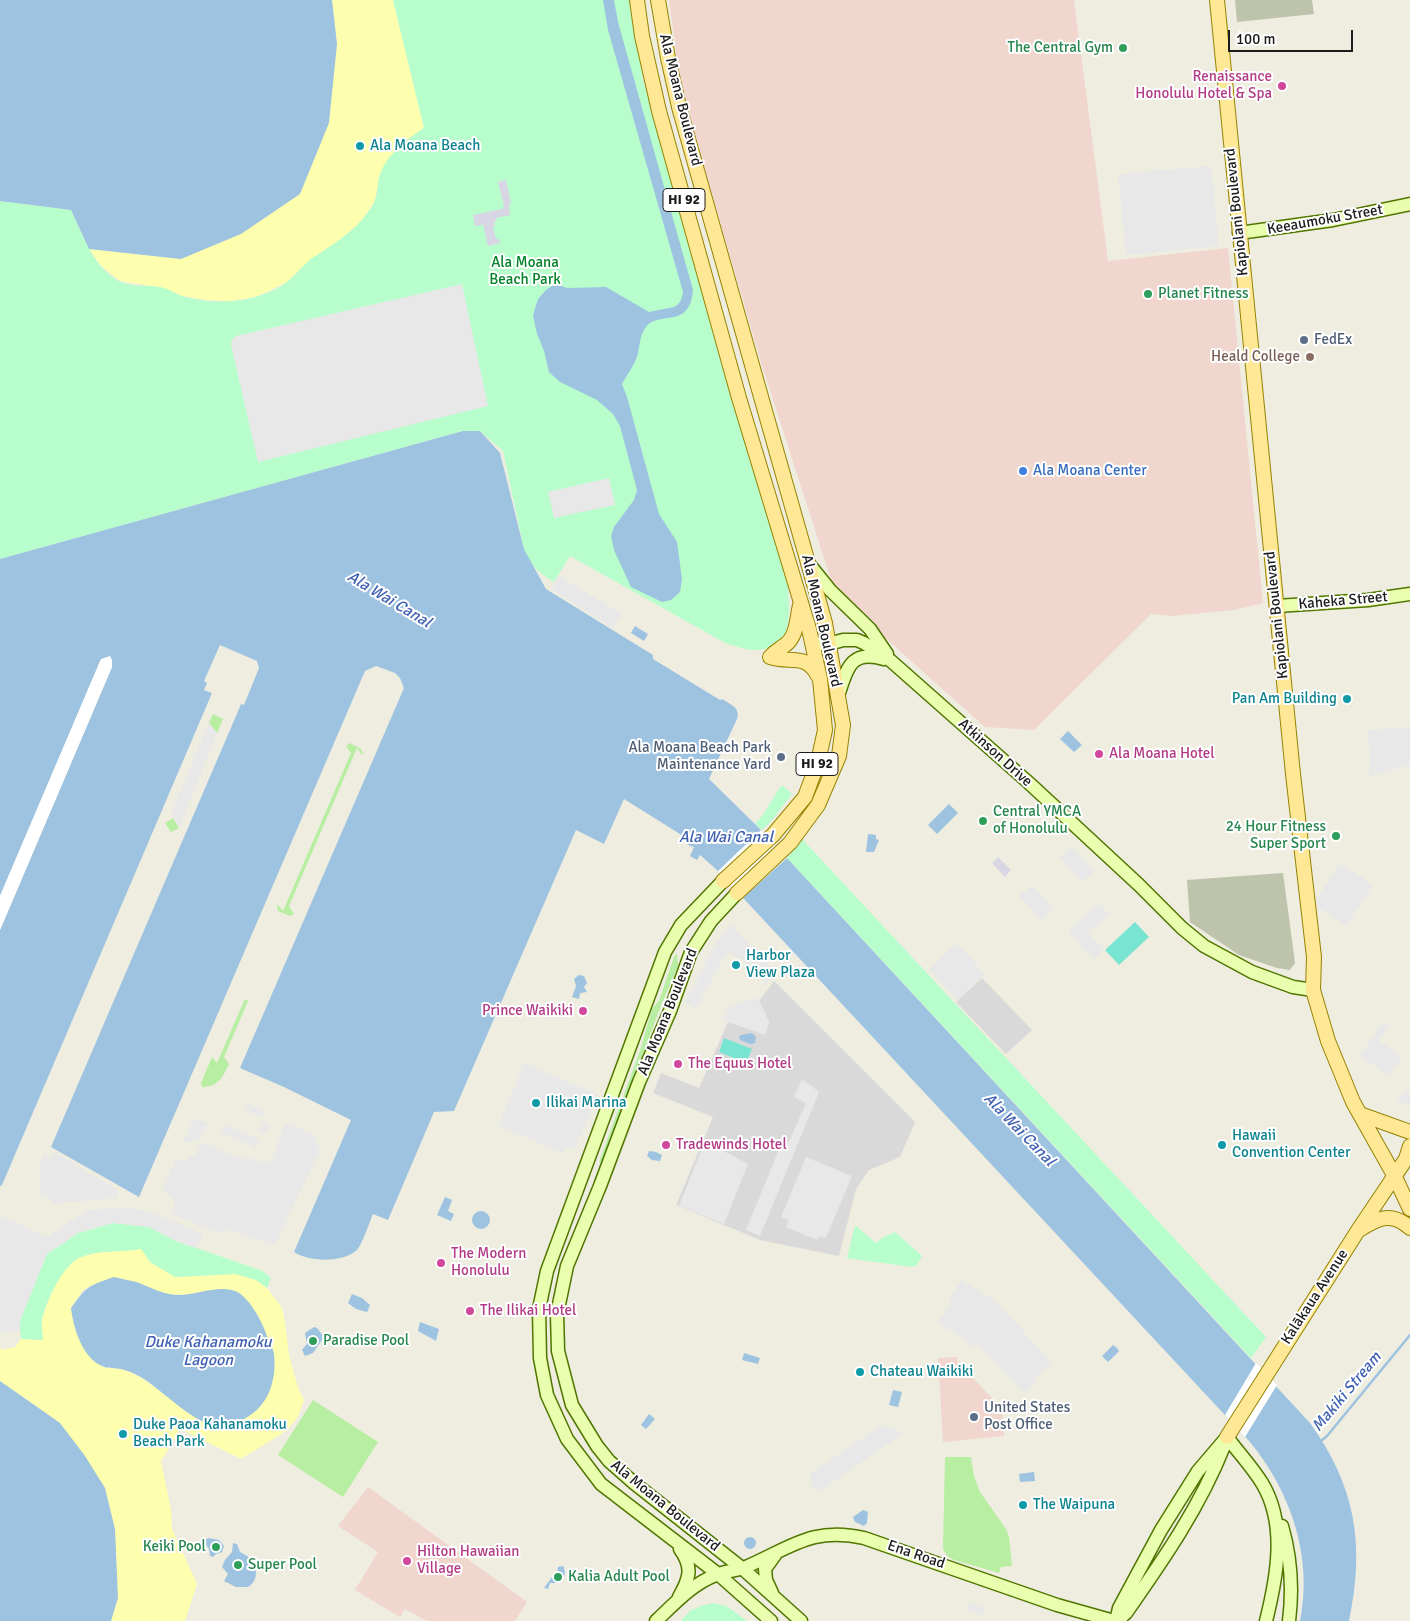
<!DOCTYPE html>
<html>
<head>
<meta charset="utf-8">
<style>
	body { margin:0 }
	#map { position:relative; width:1410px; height:1621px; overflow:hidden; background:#eeede0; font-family:Signika,sans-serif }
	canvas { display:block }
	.scale { position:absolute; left:1228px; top:30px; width:125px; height:22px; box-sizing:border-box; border:2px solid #1c1c1c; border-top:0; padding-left:6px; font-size:15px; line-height:18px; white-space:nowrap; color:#1c1c1c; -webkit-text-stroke:4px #fff; paint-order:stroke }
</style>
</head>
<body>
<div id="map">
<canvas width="1410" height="1621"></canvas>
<div class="scale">100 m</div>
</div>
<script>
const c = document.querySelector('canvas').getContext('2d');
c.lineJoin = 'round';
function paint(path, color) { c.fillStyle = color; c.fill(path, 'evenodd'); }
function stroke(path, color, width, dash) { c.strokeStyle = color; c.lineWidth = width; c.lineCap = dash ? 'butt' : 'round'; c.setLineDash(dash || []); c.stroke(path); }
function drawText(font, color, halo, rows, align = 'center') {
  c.font = font + ' Signika,sans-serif'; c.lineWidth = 4; c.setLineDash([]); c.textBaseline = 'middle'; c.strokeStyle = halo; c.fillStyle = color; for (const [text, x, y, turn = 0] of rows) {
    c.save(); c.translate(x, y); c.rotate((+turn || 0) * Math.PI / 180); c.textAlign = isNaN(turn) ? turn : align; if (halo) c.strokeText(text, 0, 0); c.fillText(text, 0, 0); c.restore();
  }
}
const residential = new Path2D(`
	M982,978L1032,1030L1006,1054L956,1002Z
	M774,981L915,1122L900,1157L869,1170L856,1189L839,1256L760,1240L676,1205L713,1117L653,1093L661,1073L699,1088L728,1022L765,1034L769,1022L759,1001Z`);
const commercial = new Path2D(`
	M669,0H1074L1108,261L1228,248L1263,603L1233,610L1172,616L1151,614L1034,730L985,727L882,635L832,583L760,359L685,100L679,74Z
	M957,1357V1361L1002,1409L1004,1436L943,1442L938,1358Z
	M368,1487L527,1602L515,1621H427L405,1609L400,1617L355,1590L378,1552L338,1526Z`);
const construction = new Path2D(`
	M1235,0H1312L1314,14L1237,22Z
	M1283,873L1295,963L1290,970L1277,968L1239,955L1190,922L1187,880Z`);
const grass = new Path2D(`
	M213,714L223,719L217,733L209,723Z
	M350,743L361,749L363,753L362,755L357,748L289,906L294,914L290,916L278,911L277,906V904L283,911L351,753L346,746Z
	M173,818L179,828L171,832L165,823Z
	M677,953L678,966L662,1003L603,1160L599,1164L600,1159L640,1051L652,1009L659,1001L674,957Z
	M245,999L248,1001L224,1057L229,1064C223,1077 218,1087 202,1087L201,1083L212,1057L217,1063Z
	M313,1400L378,1442L343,1497L278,1455Z
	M945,1457H971L974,1476L980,1492L1006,1529L1009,1537L1012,1566L1001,1567L999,1573L954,1560L947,1556L943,1549Z`);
const sand = new Path2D(`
	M332,0H393L424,128L407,140L380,174L375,201L360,223L337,242L310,260L287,282L267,292L251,298L231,301L206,300L182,296L163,288L120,281L101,266L89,249L181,259L337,44Z
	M141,1248L150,1262L175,1277L235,1274L256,1280L267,1288L282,1308L285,1322L289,1355L298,1388L304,1400L298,1417L286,1431L241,1459L181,1429L161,1461L171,1510L172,1529L197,1584L185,1621H111L118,1598L60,1423L0,1381V1348L3,1350L15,1347L21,1339L43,1340C42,1334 41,1326 42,1320C46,1302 62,1266 79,1258C99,1249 120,1253 141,1248ZM136,1283C163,1294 169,1297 199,1293L211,1425C194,1417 180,1406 165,1395C146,1381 131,1367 105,1368L71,1308L83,1290L90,1286Z`);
const park = new Path2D(`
	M393,0H630L643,80L720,359L788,585C789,612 795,648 758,650C748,651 737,646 727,644L570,556L554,582C538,572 532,567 524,549L503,451L480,431H463L0,559V201L71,210C83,235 93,267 119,281C132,288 150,284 164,288C170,290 176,294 182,296C215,306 259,303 287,282C296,275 303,265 312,258C336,243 360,228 374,203C378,194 377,183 380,174C389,152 406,140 424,128Z
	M782,785L792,794L772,820L762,830L755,824C767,812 772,798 782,785Z
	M802,839L1266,1337L1251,1358L787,858Z
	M113,1223L149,1227L176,1241L263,1271L271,1278L267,1288L256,1280L235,1274L175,1277L150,1262L141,1249C120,1253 99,1249 79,1258C62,1266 46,1302 42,1320C41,1326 43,1334 43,1340L21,1339L19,1321L47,1254L78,1233Z
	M855,1225L876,1243L882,1238L895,1232L922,1256L917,1265L912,1267L847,1258Z
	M714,1603L728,1607L747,1621H681L692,1609L693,1610L701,1606Z`);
const pitch = new Path2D(`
	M1135,922L1149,937L1119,965L1105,950Z
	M724,1038L752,1049L746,1063L719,1052Z`);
const parking = new Path2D(`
	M1211,166L1219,246L1126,255L1118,174Z
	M462,284L488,406L258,462L231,345L232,339L236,336Z
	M609,478L615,505L554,518L548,492Z
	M559,576L622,614L613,628L551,589Z
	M209,723L217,733L179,828L171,814Z
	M1410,727V765L1369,776L1370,754L1367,730Z
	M1072,847L1094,870L1082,882L1060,858Z
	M1340,863L1373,885L1346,926L1313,904Z
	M1032,885L1053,908L1041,920L1019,896Z
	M1099,903L1110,915L1088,932L1104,949L1093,959L1068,931Z
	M731,925L777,974L766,984L742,959L727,952L696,1009L685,1003L714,946Z
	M957,943L985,974L957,1000L929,969Z
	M755,998L759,1001L769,1022L765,1035L723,1020L729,1007Z
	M1383,1022L1389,1025L1379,1041L1402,1057L1389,1076L1360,1056Z
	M525,1063L598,1095L574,1150L567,1147L564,1154L498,1125Z
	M802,1079L819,1092L760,1236L746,1230L782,1142L788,1144L806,1103L794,1097Z
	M1405,1090L1410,1093V1105L1397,1101Z
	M247,1103L266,1112L263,1118L244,1109Z
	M194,1118L207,1123L199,1140L183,1142Z
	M263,1120L270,1124L264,1135L258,1132Z
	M286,1122L314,1135L320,1150L275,1245L224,1228L221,1234L172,1214L175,1202L168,1193L162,1191L176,1158L186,1163L188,1157L194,1158L202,1142L244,1160L245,1157L270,1164Z
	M225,1124L260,1140L256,1148L221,1132Z
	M705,1141L748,1164L724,1224L679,1206Z
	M54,1152L116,1189L118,1198L51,1204L50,1197H41L39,1166L44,1154L51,1158Z
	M806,1157L852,1176L826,1238L819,1236L817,1240L786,1227L789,1220L781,1217Z
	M125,1207L150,1212L203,1234L196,1248L176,1241L149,1227L113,1223L78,1233L47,1254L20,1321V1330L0,1333V1218L13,1221L47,1237L88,1210Z
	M961,1280L996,1301L1052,1363L1035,1379L1037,1381L1024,1393L976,1343L971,1347L964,1338L938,1323L950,1304L948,1302Z
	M879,1427H892L903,1434L821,1490L811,1487V1473Z
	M969,1602L985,1608L982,1615L966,1609Z`);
const plaza = new Path2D(`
	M506,180L511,203L509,204L510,215L496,218L497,221L494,222L495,226L493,227L496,239H499L500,243L488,246L483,225L475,226L473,215L502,209L504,206L498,182Z
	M998,857L1011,870L1005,877L992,863Z`);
const water = new Path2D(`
	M0,0H332L337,44L329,123L300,194L241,234L181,259L89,249L71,210L0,201Z
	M603,0H614L618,22L693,290C690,330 659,310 646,327C640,335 640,343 638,353C636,363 627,375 622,384L627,397L659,514L677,542L682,579L680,592L671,600L662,602L631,587L614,550L611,536L614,527L634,500L637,490L620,426L613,414L597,400L560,382L549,372L544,351L537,334L533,315L538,299L547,289L556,284L567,288L606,287L649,312L674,307C680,304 682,299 683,292L608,30Z
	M463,431H480L500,453L524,549L546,589L653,655V659L720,700L722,699C730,704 741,708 737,719L709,779L761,830L1310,1423C1356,1487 1365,1545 1349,1621H1300C1313,1557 1291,1492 1250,1442L718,871L700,855L697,860L690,856L694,847L688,845L680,834L624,799L604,844L576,830L454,1111L434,1112L388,1220L373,1214C370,1221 362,1245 357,1250C343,1263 309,1262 294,1252L351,1120L284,1087L240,1068L404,688L400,678L395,673L376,666L365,671L139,1197L51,1147L239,709L241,704L244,705L259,668L257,661L220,645L204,681L207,683L204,690L212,693L2,1185L0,1186V930L112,667L101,659L0,896V559Z
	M635,626L648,634L644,641L631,633Z
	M1068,731L1082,745L1074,752L1060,739Z
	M949,804L958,813L937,834L928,825Z
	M868,834L876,835V839L879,840L874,852H866Z
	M579,975L584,976L587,983L584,987L587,992L580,993L579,999L572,997L576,986L574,979Z
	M752,1033L756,1037L755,1043L750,1044L740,1040L739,1037L741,1035Z
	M649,1151L656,1152L662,1155L660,1161L652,1160L647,1156Z
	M445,1197L452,1200L448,1211L454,1214L451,1221L437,1215Z
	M472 1220a9 9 0 1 1 18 0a9 9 0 1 1-18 0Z
	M114,1277C121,1279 129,1280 136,1282C151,1287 163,1295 179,1295C198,1295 216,1285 235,1291C248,1295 263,1323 267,1336C269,1341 273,1348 274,1354C277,1381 268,1408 242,1420C232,1424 223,1427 213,1425C191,1421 161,1389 141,1377C132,1372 122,1368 112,1368C110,1367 107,1368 105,1367C83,1361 73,1327 71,1308C87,1286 88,1286 114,1277Z
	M352,1294L362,1298L370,1305L367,1312L356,1309L348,1303Z
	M420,1322L439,1329L436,1341L418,1331Z
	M314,1327L317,1328L324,1337L313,1353L305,1356L302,1350L307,1344L305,1333Z
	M1113,1345L1116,1347L1119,1351L1108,1362L1102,1356Z
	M744,1353L760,1358L758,1364L742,1360Z
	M0,1381L60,1423L85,1456L105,1488L115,1529L118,1598L111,1621H0Z
	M893,1390L902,1392L898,1407L889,1405Z
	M649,1414L655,1419L646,1429L641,1425Z
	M1034,1472L1035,1481L1020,1482L1019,1474Z
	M863,1510L868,1512L867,1523L864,1526L855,1522L853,1517Z
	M744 1543a6 6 0 1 1 12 0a6 6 0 1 1-12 0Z
	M209,1538L219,1540L224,1546L222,1552L216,1554L213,1557L210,1556L209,1549L204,1542L206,1539Z
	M233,1543L237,1544L240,1552L249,1557L250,1562L255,1566C257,1575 256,1582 248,1587H236L224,1581L228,1574L222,1567L225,1560L232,1552Z
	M562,1566L564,1567L565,1575L557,1583H550L548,1589L544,1588L552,1577L557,1573L558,1567Z`);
const pier = new Path2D(`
	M110,656L112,660V667L0,930V896L101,659Z
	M761,830L787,858L743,898L718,871Z
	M1256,1363L1277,1385L1245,1437L1225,1415Z`);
const stream = new Path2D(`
	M1321,1441L1327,1436L1410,1335`);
const secondary = new Path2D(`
	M1239,233L1333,220L1410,204
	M809,564L830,590L870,629L887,654
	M1277,606L1368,600L1410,594
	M813,644H829L843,640H857L864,643L891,661L1029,783L1139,885L1182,928L1204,946L1252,972L1293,987L1313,990
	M838,696C847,669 850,649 884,659
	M723,881L681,925L665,952L547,1271L539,1309L540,1358L547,1395L567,1439L601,1484L718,1574L771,1621
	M737,893L711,921L691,952L670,1011L639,1082L600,1186L567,1266L557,1314L558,1351L572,1405L597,1446L609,1461L634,1483L743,1569L801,1621
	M1227,1437C1238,1452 1252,1467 1262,1483C1287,1524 1277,1577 1266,1621
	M1282,1526C1291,1557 1293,1589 1289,1621
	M772,1593L766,1580L765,1569L775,1555
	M679,1597C690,1578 693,1567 680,1549
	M1118,1620L1126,1613C1163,1560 1200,1507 1224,1446
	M656,1621C674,1604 692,1584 716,1575C725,1571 736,1571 746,1567C790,1548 813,1526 864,1538L1057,1605L1114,1621
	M1116,1621L1119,1608L1161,1530L1198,1471L1227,1437`);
const primary = new Path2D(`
	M637,0L642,36L659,111L739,398L809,629L820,679L825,730L818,762L805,797L773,835L723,881
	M658,0L668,58L679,107L825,623L843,725L839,756L818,805L790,843L737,893
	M1217,0L1293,774L1314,957L1313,990L1328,1041L1353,1102L1394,1175L1410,1209
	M800,605C797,618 797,637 785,645C779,650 775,651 770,657C789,664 806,652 818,676
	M1360,1114L1410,1132
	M1359,1230C1378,1218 1392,1211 1410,1228
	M1227,1437L1357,1232L1406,1159L1410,1146`);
const markers = [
	[1123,48,5,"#2e9e5b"],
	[1282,86,5,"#d1479c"],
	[360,146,5,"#0f9aa8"],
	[1148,294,5,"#2e9e5b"],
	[1304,340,5,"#5c6f8a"],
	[1310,357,5,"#8d6e63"],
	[1023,471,5,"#3f7fe0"],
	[1347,699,5,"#0f9aa8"],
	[1099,754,5,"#d1479c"],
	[781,757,5,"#5c6f8a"],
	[983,821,5,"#2e9e5b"],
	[1336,836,5,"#2e9e5b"],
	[736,965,5,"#0f9aa8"],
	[583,1011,5,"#d1479c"],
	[678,1064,5,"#d1479c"],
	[536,1103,5,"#0f9aa8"],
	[666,1145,5,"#d1479c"],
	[1222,1145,5,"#0f9aa8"],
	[441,1263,5,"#d1479c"],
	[470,1311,5,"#d1479c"],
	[313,1341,5,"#2e9e5b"],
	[860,1372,5,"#0f9aa8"],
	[974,1417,5,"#5c6f8a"],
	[123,1434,5,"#0f9aa8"],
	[1023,1505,5,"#0f9aa8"],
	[216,1547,5,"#2e9e5b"],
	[407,1561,5,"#d1479c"],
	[238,1565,5,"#2e9e5b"],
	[558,1577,5,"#2e9e5b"]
];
const shields = [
	[684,200,42],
	[817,764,42]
];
const shieldNames = [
	["HI 92",684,200],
	["HI 92",817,764]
];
const leisureNames = [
	["The Central Gym",1113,48,"right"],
	["Planet Fitness",1158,294],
	["Central YMCA",993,812],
	["of Honolulu",993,829],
	["24 Hour Fitness",1326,827,"right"],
	["Super Sport",1326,844,"right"],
	["Paradise Pool",323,1341],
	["Keiki Pool",206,1547,"right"],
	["Super Pool",248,1565],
	["Kalia Adult Pool",568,1577]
];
const hotelNames = [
	["Renaissance",1272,77,"right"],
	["Honolulu Hotel & Spa",1272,94,"right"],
	["Ala Moana Hotel",1109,754],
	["Prince Waikiki",573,1011,"right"],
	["The Equus Hotel",688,1064],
	["Tradewinds Hotel",676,1145],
	["The Modern",451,1254],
	["Honolulu",451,1271],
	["The Ilikai Hotel",480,1311],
	["Hilton Hawaiian",417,1552],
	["Village",417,1569]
];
const streetNames = [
	["Ala Moana Boulevard",680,100,76],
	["Kapiolani Boulevard",1237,212,-96],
	["Keeaumoku Street",1325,220,-10],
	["Kaheka Street",1343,601,-5],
	["Kapiolani Boulevard",1277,615,-96],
	["Ala Moana Boulevard",821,621,77],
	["Atkinson Drive",995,753,42],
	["Ala Moana Boulevard",668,1012,-68],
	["Kalākaua Avenue",1315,1297,-57],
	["Ala Moana Boulevard",665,1506,39],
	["Ena Road",916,1555,19]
];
const cultureNames = [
	["Ala Moana Beach",370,146],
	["Pan Am Building",1337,699,"right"],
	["Harbor",746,956],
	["View Plaza",746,973],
	["Ilikai Marina",546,1103],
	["Hawaii",1232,1136],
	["Convention Center",1232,1153],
	["Chateau Waikiki",870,1372],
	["Duke Paoa Kahanamoku",133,1425],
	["Beach Park",133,1442],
	["The Waipuna",1033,1505]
];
const parkNames = [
	["Ala Moana",525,263],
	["Beach Park",525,280]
];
const serviceNames = [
	["FedEx",1314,340],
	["Ala Moana Beach Park",771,748,"right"],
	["Maintenance Yard",771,765,"right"],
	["United States",984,1408],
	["Post Office",984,1425]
];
const educationNames = [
	["Heald College",1300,357]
];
const shopNames = [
	["Ala Moana Center",1033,471]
];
const waterNames = [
	["Ala Wai Canal",389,600,31],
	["Ala Wai Canal",726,838],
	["Ala Wai Canal",1019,1130,46],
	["Duke Kahanamoku",208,1343],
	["Lagoon",208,1361],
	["Makiki Stream",1347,1392,-50]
];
paint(residential, '#dad9d9');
paint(commercial, '#f1d6ce');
paint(construction, '#bec3ab');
paint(grass, '#b7eea1');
paint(sand, '#feffae');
paint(park, '#b8fecc');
paint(pitch, '#77e5d1');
paint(parking, '#e8e8e8');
paint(plaza, '#d8d5e4');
paint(water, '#9dc3e0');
paint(pier, '#fff');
stroke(stream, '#9dc3e0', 2.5);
stroke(secondary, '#507600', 15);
stroke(primary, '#948200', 16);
stroke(secondary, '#e9feae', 12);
stroke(primary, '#ffe895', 14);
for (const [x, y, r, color] of markers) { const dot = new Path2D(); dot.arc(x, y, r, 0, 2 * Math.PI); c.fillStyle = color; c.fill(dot); stroke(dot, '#fff', 2); }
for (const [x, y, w] of shields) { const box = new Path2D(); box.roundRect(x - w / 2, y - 11.5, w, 23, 4); c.fillStyle = '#fff'; c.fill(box); stroke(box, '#1c1c1c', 1); }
drawText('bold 14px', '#1c1c1c', null, shieldNames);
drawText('15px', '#27864d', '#fff', leisureNames, 'left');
drawText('15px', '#b23c85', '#fff', hotelNames, 'left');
drawText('15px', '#1c1c1c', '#fff', streetNames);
drawText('15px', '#0d838f', '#fff', cultureNames, 'left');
drawText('15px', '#038128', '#fff', parkNames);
drawText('15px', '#4e5e75', '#fff', serviceNames, 'left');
drawText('15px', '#785e54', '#fff', educationNames, 'right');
drawText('15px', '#366cbe', '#fff', shopNames, 'left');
drawText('italic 16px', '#4162b2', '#fff', waterNames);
</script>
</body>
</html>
